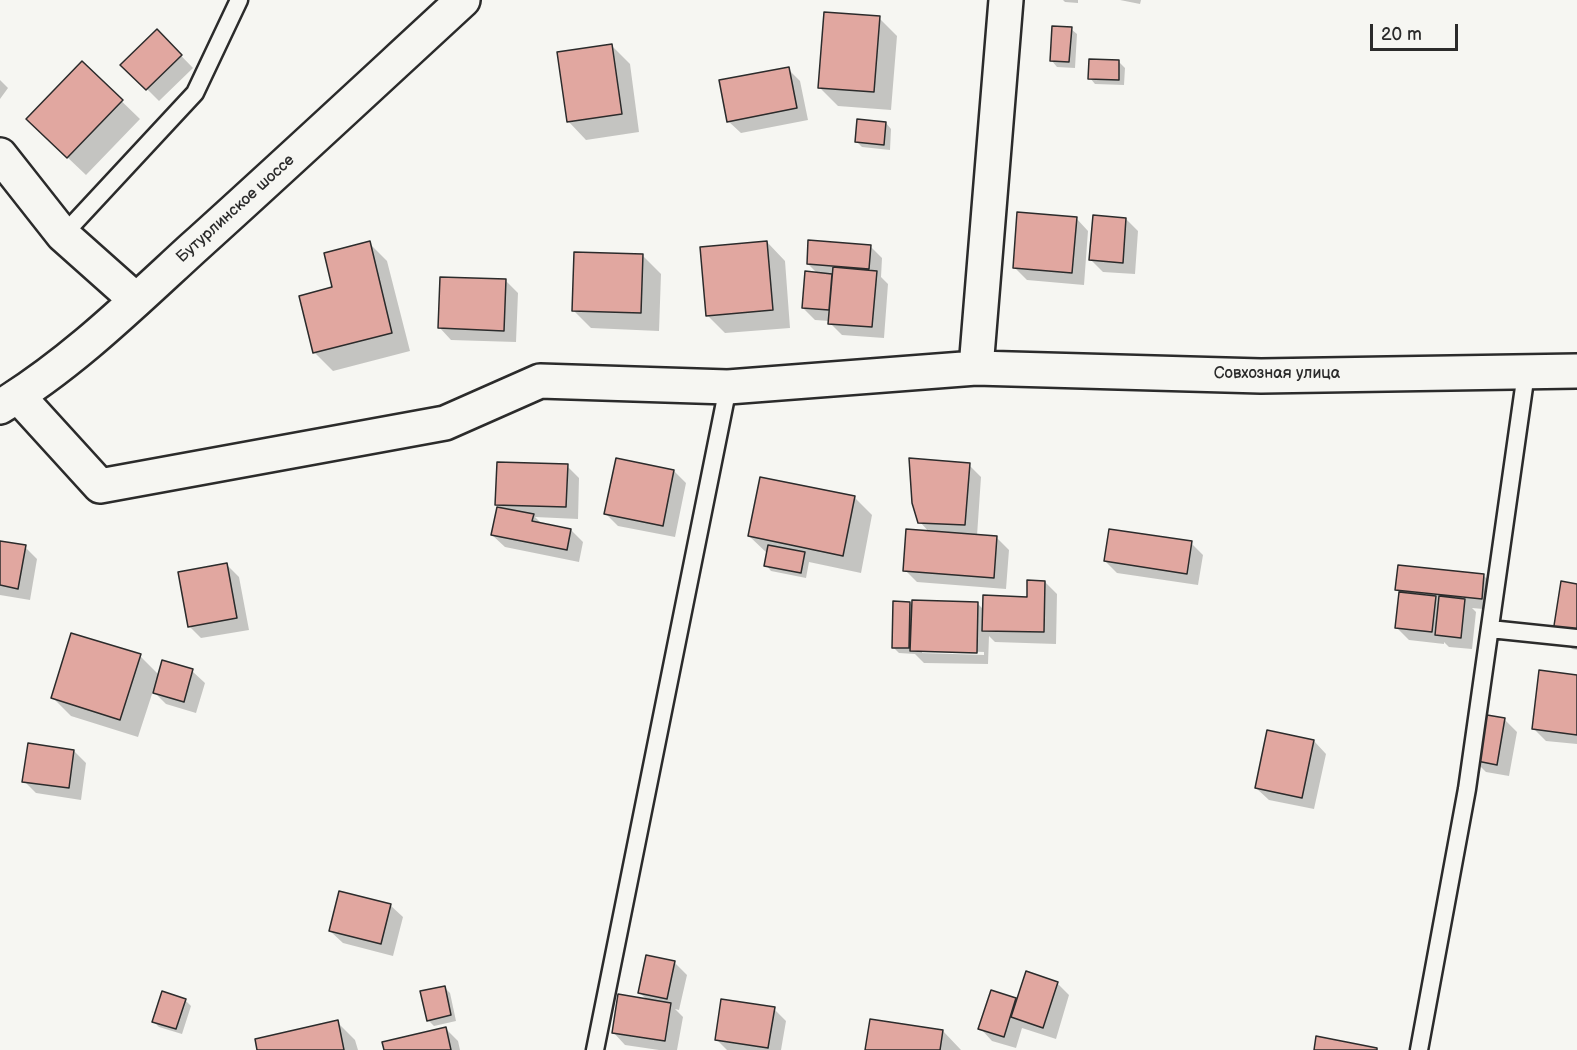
<!DOCTYPE html>
<html>
<head>
<meta charset="utf-8">
<style>
	body { margin:0 }
	#map { position:relative; width:1577px; height:1050px; overflow:hidden; background:#f6f6f2; font-family:"Balsamiq Sans",sans-serif }
	canvas { display:block }
	.scale { position:absolute; left:1370px; top:24px; width:88px; height:27px; box-sizing:border-box; border:3px solid #2b2b2b; border-top:0; padding-left:8px; font-size:18px; line-height:21px; white-space:nowrap; color:#2b2b2b; -webkit-text-stroke:4px #f6f6f2; paint-order:stroke }
</style>
</head>
<body>
<div id="map">
<canvas width="1577" height="1050"></canvas>
<div class="scale">20 m</div>
</div>
<script>
const c = document.querySelector('canvas').getContext('2d');
c.lineJoin = 'round';
function paint(path, color) { c.fillStyle = color; c.fill(path, 'evenodd'); }
function stroke(path, color, width, dash) { c.strokeStyle = color; c.lineWidth = width; c.lineCap = dash ? 'butt' : 'round'; c.setLineDash(dash || []); c.stroke(path); }
function drawText(font, color, halo, rows, align = 'center') {
  c.font = font + ' "Balsamiq Sans",sans-serif'; c.lineWidth = 4.5; c.setLineDash([]); c.textBaseline = 'middle'; c.strokeStyle = halo; c.fillStyle = color; for (const [text, x, y, turn = 0] of rows) {
    c.save(); c.translate(x, y); c.rotate((+turn || 0) * Math.PI / 180); c.textAlign = isNaN(turn) ? turn : align; if (halo) c.strokeText(text, 0, 0); c.fillText(text, 0, 0); c.restore();
  }
}
const shadow = new Path2D(`
	M1063,0H1078V3L1065,2Z
	M1120,0H1141L1140,4Z
	M879,18L897,36L891,110L838,106L819,87Z
	M1071,29L1077,34L1075,68L1057,67L1052,61Z
	M157,31L193,68L159,101L123,65Z
	M612,46L630,64L639,132L586,140L568,121Z
	M1119,62L1125,68L1124,85L1095,84L1090,78Z
	M82,63L140,119L86,175L46,137Z
	M788,69L800,81L808,120L741,133L728,121Z
	M0,80L8,88L0,99Z
	M886,123L891,129L890,150L862,147L857,142Z
	M1076,218L1088,231L1084,285L1027,280L1015,268Z
	M1126,219L1138,231L1135,274L1103,272L1091,260Z
	M767,242L785,261L790,328L725,333L707,315Z
	M369,243L387,261L410,351L333,371L315,353L301,297L334,288Z
	M870,246L882,258L881,277L888,284L884,338L842,335L830,323V321L815,320L803,308L818,274L808,264Z
	M643,256L661,274L659,331L591,328L573,310Z
	M506,281L518,293L516,342L451,340L439,327Z
	M969,465L981,477L977,536L997,538L1009,550L1006,589L917,582L905,570L930,533L920,522Z
	M567,466L579,478L578,519L535,517L542,524L571,530L583,542L579,562L505,547L492,535L502,509L497,504Z
	M674,471L686,483L675,537L618,526L606,514Z
	M854,497L872,515L861,573L809,562L806,578L771,571L766,565L768,554L749,536Z
	M0,542L25,547L37,559L30,600L0,595Z
	M1191,543L1203,555L1198,585L1117,573L1105,561Z
	M227,565L239,577L249,630L201,638L189,626Z
	M1484,576L1496,588L1494,610L1472,608L1476,612L1472,649L1449,647L1444,642V644L1409,640L1397,628L1400,593L1396,589Z
	M1045,582L1057,594L1056,644L995,642L989,636L988,664L924,663L915,654L899,653L893,647L910,603L913,607L978,604L984,610L1028,598ZM922,650L984,652V655L922,653Z
	M1577,585V650L1572,649L1554,631Z
	M140,656L159,675L192,671L205,683L196,713L166,704L153,691L138,737L71,716L53,698Z
	M1577,677V744L1546,741L1533,728Z
	M1482,716L1505,720L1517,732L1509,776L1486,772L1474,760Z
	M1314,741L1326,754L1314,809L1269,800L1256,788Z
	M74,751L86,763L81,800L36,793L24,781Z
	M390,905L403,917L393,956L343,943L330,931Z
	M674,962L687,975L679,1010L675,1009L683,1017L677,1050H659L625,1045L613,1032L648,1001L640,993Z
	M1057,983L1069,995L1056,1039L1022,1028L1016,1048L992,1041L980,1028L992,991L1018,1000Z
	M444,987L450,993L456,1021L434,1026L428,1020Z
	M185,1000L191,1006L182,1034L159,1027L153,1021Z
	M774,1009L786,1021L781,1050H727L716,1039Z
	M337,1022L355,1040L358,1050H259Z
	M446,1029L458,1041L460,1050H386Z
	M943,1031L961,1050H866Z`);
const building = new Path2D(`
	M824,12L880,16L874,92L818,88Z
	M1052,26L1072,27L1069,62L1050,61Z
	M157,29L182,55L146,90L120,65Z
	M612,44L622,114L567,122L557,52Z
	M1089,59L1119,60V80L1088,79Z
	M82,61L123,100L67,158L26,119Z
	M789,67L797,108L727,122L719,80Z
	M857,119L886,122L884,145L855,142Z
	M1017,212L1077,217L1072,273L1013,268Z
	M1093,215L1126,218L1123,263L1089,260Z
	M808,240L871,245L869,269L807,264Z
	M370,241L392,333L313,353L299,296L332,287L324,253Z
	M767,241L773,310L706,316L700,247Z
	M574,252L643,254L641,313L572,311Z
	M833,267L877,271L872,327L828,324Z
	M805,271L832,274L829,310L802,308Z
	M440,277L506,279L504,331L438,328Z
	M616,458L674,470L663,526L604,514Z
	M909,458L970,463L965,525L918,523L912,503Z
	M497,462L568,464L566,507L495,505Z
	M760,477L855,496L843,556L748,536Z
	M497,507L534,514L532,521L571,529L567,550L491,535Z
	M906,529L997,536L994,578L903,571Z
	M1109,529L1192,541L1187,574L1104,561Z
	M0,541L26,545L18,589L0,585Z
	M768,545L805,552L801,573L764,566Z
	M227,563L237,618L188,627L178,572Z
	M1398,565L1484,574L1482,599L1395,590Z
	M1027,580L1045,581L1044,632L982,631L983,595L1027,597Z
	M1561,581L1577,584V636L1553,632Z
	M1399,592L1436,596L1432,632L1395,628Z
	M1439,596L1465,599L1461,638L1435,635Z
	M912,600L978,602L977,653L910,651Z
	M893,601L910,602L909,648H892Z
	M71,633L141,654L120,720L51,698Z
	M162,660L193,669L184,702L153,693Z
	M1539,670L1577,675V735L1532,729Z
	M1481,714L1505,718L1497,765L1472,760Z
	M1267,730L1314,740L1302,798L1255,788Z
	M28,743L74,750L69,788L22,782Z
	M339,891L391,904L381,944L329,931Z
	M646,955L675,961L667,999L638,993Z
	M1026,971L1058,982L1043,1028L1011,1017Z
	M445,986L451,1015L427,1021L420,991Z
	M991,990L1016,998L1004,1037L978,1029Z
	M162,991L186,999L176,1029L152,1022Z
	M618,994L671,1003L665,1041L612,1033Z
	M721,999L775,1007L768,1048L715,1040Z
	M870,1019L943,1030L940,1050H865Z
	M338,1020L344,1050H257L255,1039Z
	M446,1027L451,1050H384L382,1042Z
	M1316,1036L1377,1048V1050H1314Z`);
const service = new Path2D(`
	M63,235L195,93L239,0
	M1490,629L1577,638
	M595,1050L728,387
	M1419,1050L1467,789L1526,373`);
const minor = new Path2D(`
	M0,155L63,235L136,300
	M976,368L1006,0
	M18,396L100,486L445,423L540,381L728,387L976,368L1261,376L1577,371`);
const secondary = new Path2D(`
	M0,407C71,364 131,305 192,249C283,167 373,83 463,0`);
const streetNames = [
	["Бутурлинское шоссе",236,209,-42],
	["Совхозная улица",1277,374]
];
paint(shadow, '#0003');
paint(building, '#e1a7a0');
stroke(building, '#2b2b2b', 1.5);
stroke(service, '#2b2b2b', 21);
stroke(minor, '#2b2b2b', 38);
stroke(secondary, '#2b2b2b', 38);
stroke(service, '#f6f6f2', 16);
stroke(minor, '#f6f6f2', 33);
stroke(secondary, '#f6f6f2', 33);
drawText('16px', '#2b2b2b', '#f6f6f2', streetNames);
</script>
</body>
</html>
